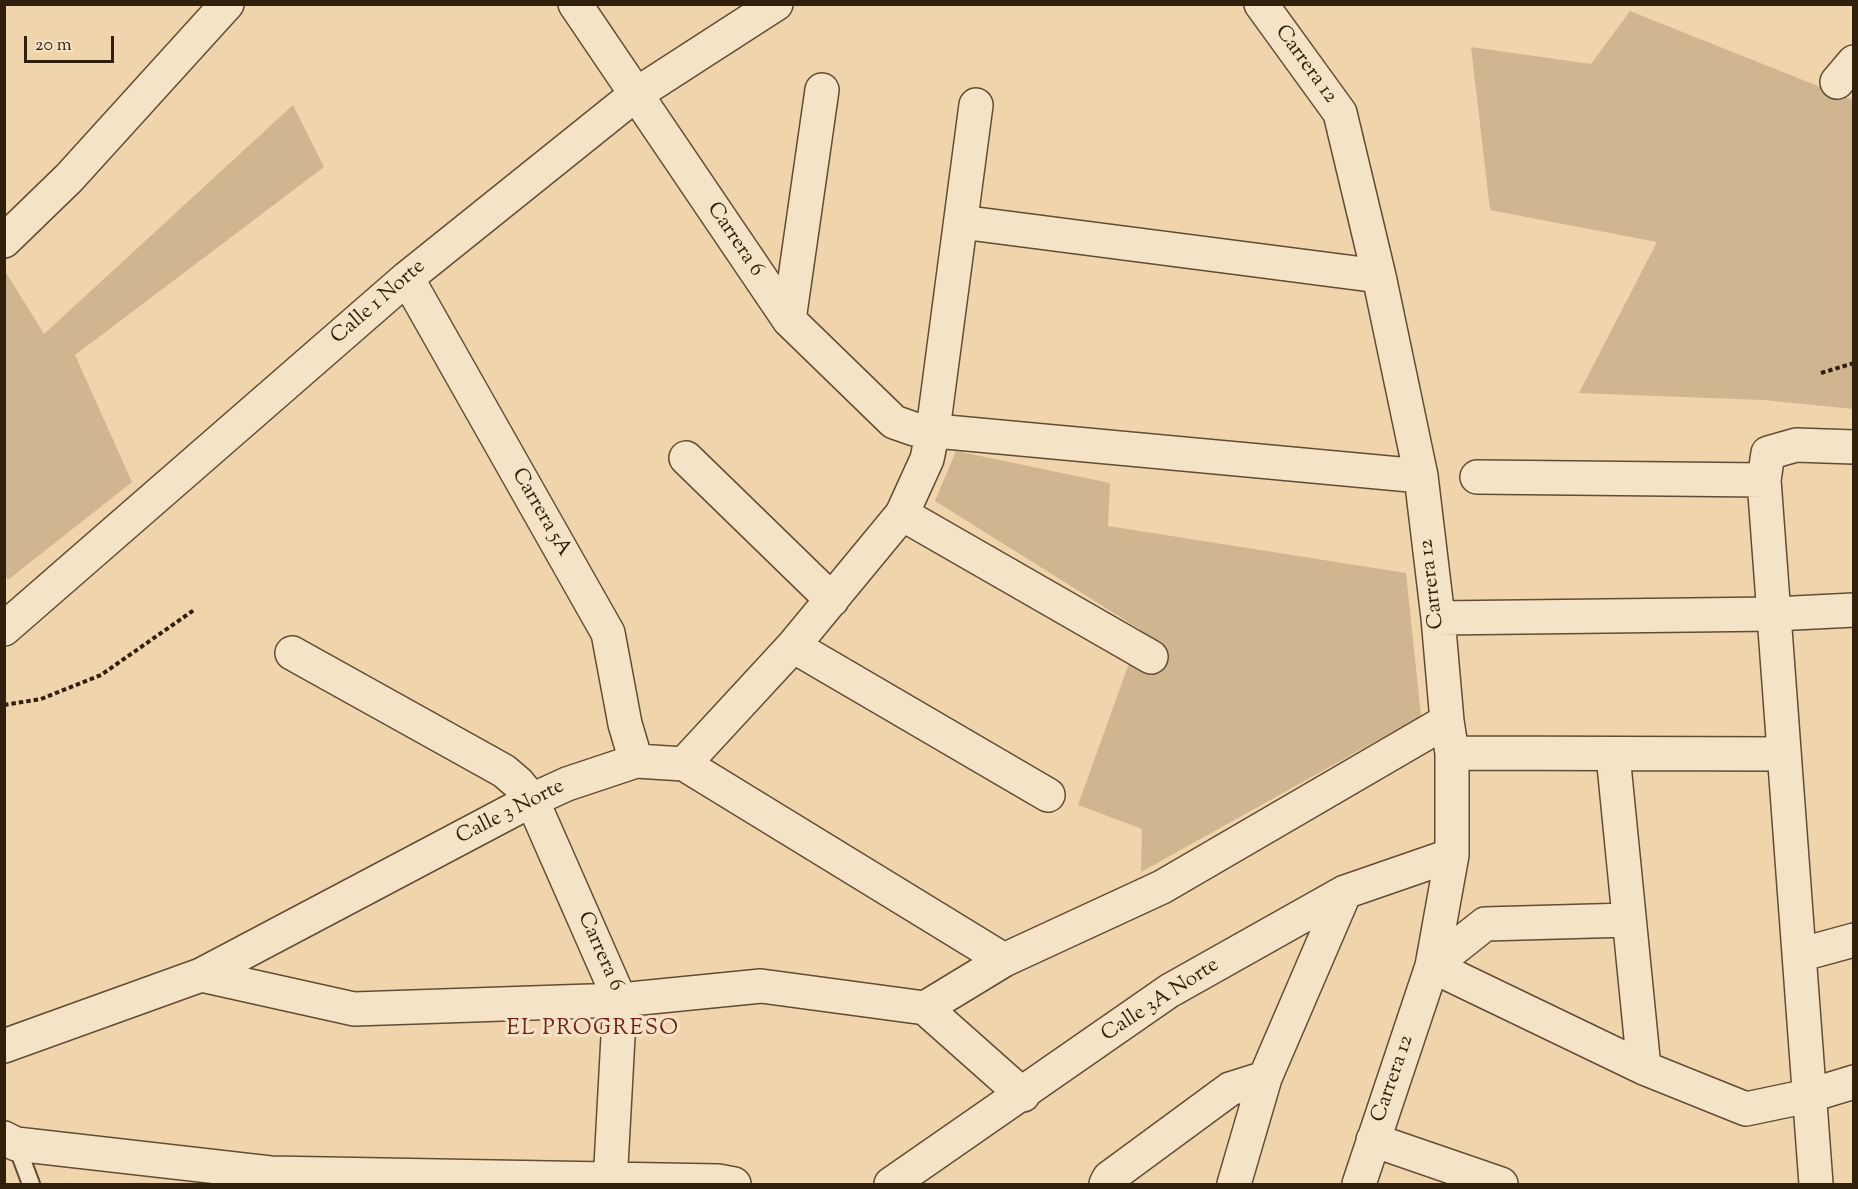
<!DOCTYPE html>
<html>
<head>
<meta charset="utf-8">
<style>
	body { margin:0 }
	#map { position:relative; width:1858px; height:1189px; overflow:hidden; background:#f0d4ab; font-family:"Sorts Mill Goudy",serif }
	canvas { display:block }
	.frame { position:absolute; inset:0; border:6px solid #30200b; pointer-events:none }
	.scale { position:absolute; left:24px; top:36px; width:90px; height:27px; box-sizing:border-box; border:3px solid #30200b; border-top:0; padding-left:8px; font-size:18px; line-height:21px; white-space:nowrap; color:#30200b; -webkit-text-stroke:4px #f5e3c8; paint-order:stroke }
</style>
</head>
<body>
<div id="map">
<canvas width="1858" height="1189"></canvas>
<div class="frame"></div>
<div class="scale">20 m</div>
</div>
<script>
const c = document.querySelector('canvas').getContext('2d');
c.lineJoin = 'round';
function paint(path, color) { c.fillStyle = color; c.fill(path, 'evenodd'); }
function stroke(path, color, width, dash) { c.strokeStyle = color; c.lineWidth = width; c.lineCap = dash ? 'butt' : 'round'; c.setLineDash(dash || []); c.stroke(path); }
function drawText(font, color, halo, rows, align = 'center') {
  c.font = font + ' "Sorts Mill Goudy",serif'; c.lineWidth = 6; c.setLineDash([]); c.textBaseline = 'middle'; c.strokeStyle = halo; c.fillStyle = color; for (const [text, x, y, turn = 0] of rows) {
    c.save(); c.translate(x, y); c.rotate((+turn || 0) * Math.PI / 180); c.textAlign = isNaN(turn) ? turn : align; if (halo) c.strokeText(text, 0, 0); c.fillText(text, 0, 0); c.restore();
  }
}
const green = new Path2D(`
	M1630,11L1853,100V409L1763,400L1579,393L1657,242L1490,210L1471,47L1591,64Z
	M293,105L324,167L75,355L132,482L8,580L4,573L5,271L44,334Z
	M956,451L1110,483L1108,526L1406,573L1421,716L1141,872L1142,829L1078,805L1141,630L935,501Z`);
const path = new Path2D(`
	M1821,373L1854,363
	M4,705L41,699L101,675L194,610`);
const service = new Path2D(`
	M16,1144L31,1184`);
const minor = new Path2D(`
	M575,4L789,320L894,422L914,429L1421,476
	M1261,4L1340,113L1379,276L1421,476L1438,618L1447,721L1452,753V855L1432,966L1359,1184
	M1837,82L1854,62
	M961,222L1379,276
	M4,241L69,178L227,4
	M407,278L608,633L625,724L636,761
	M789,320L822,90
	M686,458L832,600
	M1477,477L1764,480
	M902,514L1151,657
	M1438,618L1774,614L1854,610
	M4,629L407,278L635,95L776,4
	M793,646L1048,795
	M292,653L504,771L518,783L532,800L620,1000L610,1184
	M1452,753L1783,754
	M1613,755L1644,1068
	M684,764L793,646L902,514L927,459L933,430L976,105
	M1629,920L1485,924L1432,966L1644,1068L1746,1109L1808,1096L1854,1082
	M1799,955L1854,940
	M201,975L354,1009L620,1000L761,986L925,1008L1023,1095
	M925,1008L1004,960L1162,887L1447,721
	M4,1046L201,975L532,800L567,784L636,761L684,764L1004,960
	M4,1138L16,1144L270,1173L718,1181L734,1184
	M1373,1140L1501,1184
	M891,1184L1169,991L1345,892L1452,855
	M1106,1184L1109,1178L1230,1089L1265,1078
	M1234,1184L1265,1078L1345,892
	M1816,1184L1764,480L1768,453L1796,445L1854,447`);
const streetNames = [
	["Carrera 12",1305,65,54],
	["Carrera 6",734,240,56],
	["Calle 1 Norte",379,303,-41],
	["Carrera 5A",540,513,60],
	["Carrera 12",1433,584,-97],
	["Calle 3 Norte",511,813,-27],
	["Carrera 6",599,952,66],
	["Calle 3A Norte",1161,1001,-33],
	["Carrera 12",1394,1079,-71]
];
const neighbourhoodNames = [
	["EL PROGRESO",593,1030]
];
paint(green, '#cfb590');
stroke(service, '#604d33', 20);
stroke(minor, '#604d33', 36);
stroke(path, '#30200b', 4, [4.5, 3]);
stroke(service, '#f5e3c8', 16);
stroke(minor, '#f5e3c8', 33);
drawText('21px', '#30200b', '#f5e3c8', streetNames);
c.letterSpacing = '1.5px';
drawText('22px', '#7a1f14', '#f5e3c8', neighbourhoodNames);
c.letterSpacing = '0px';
</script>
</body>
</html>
